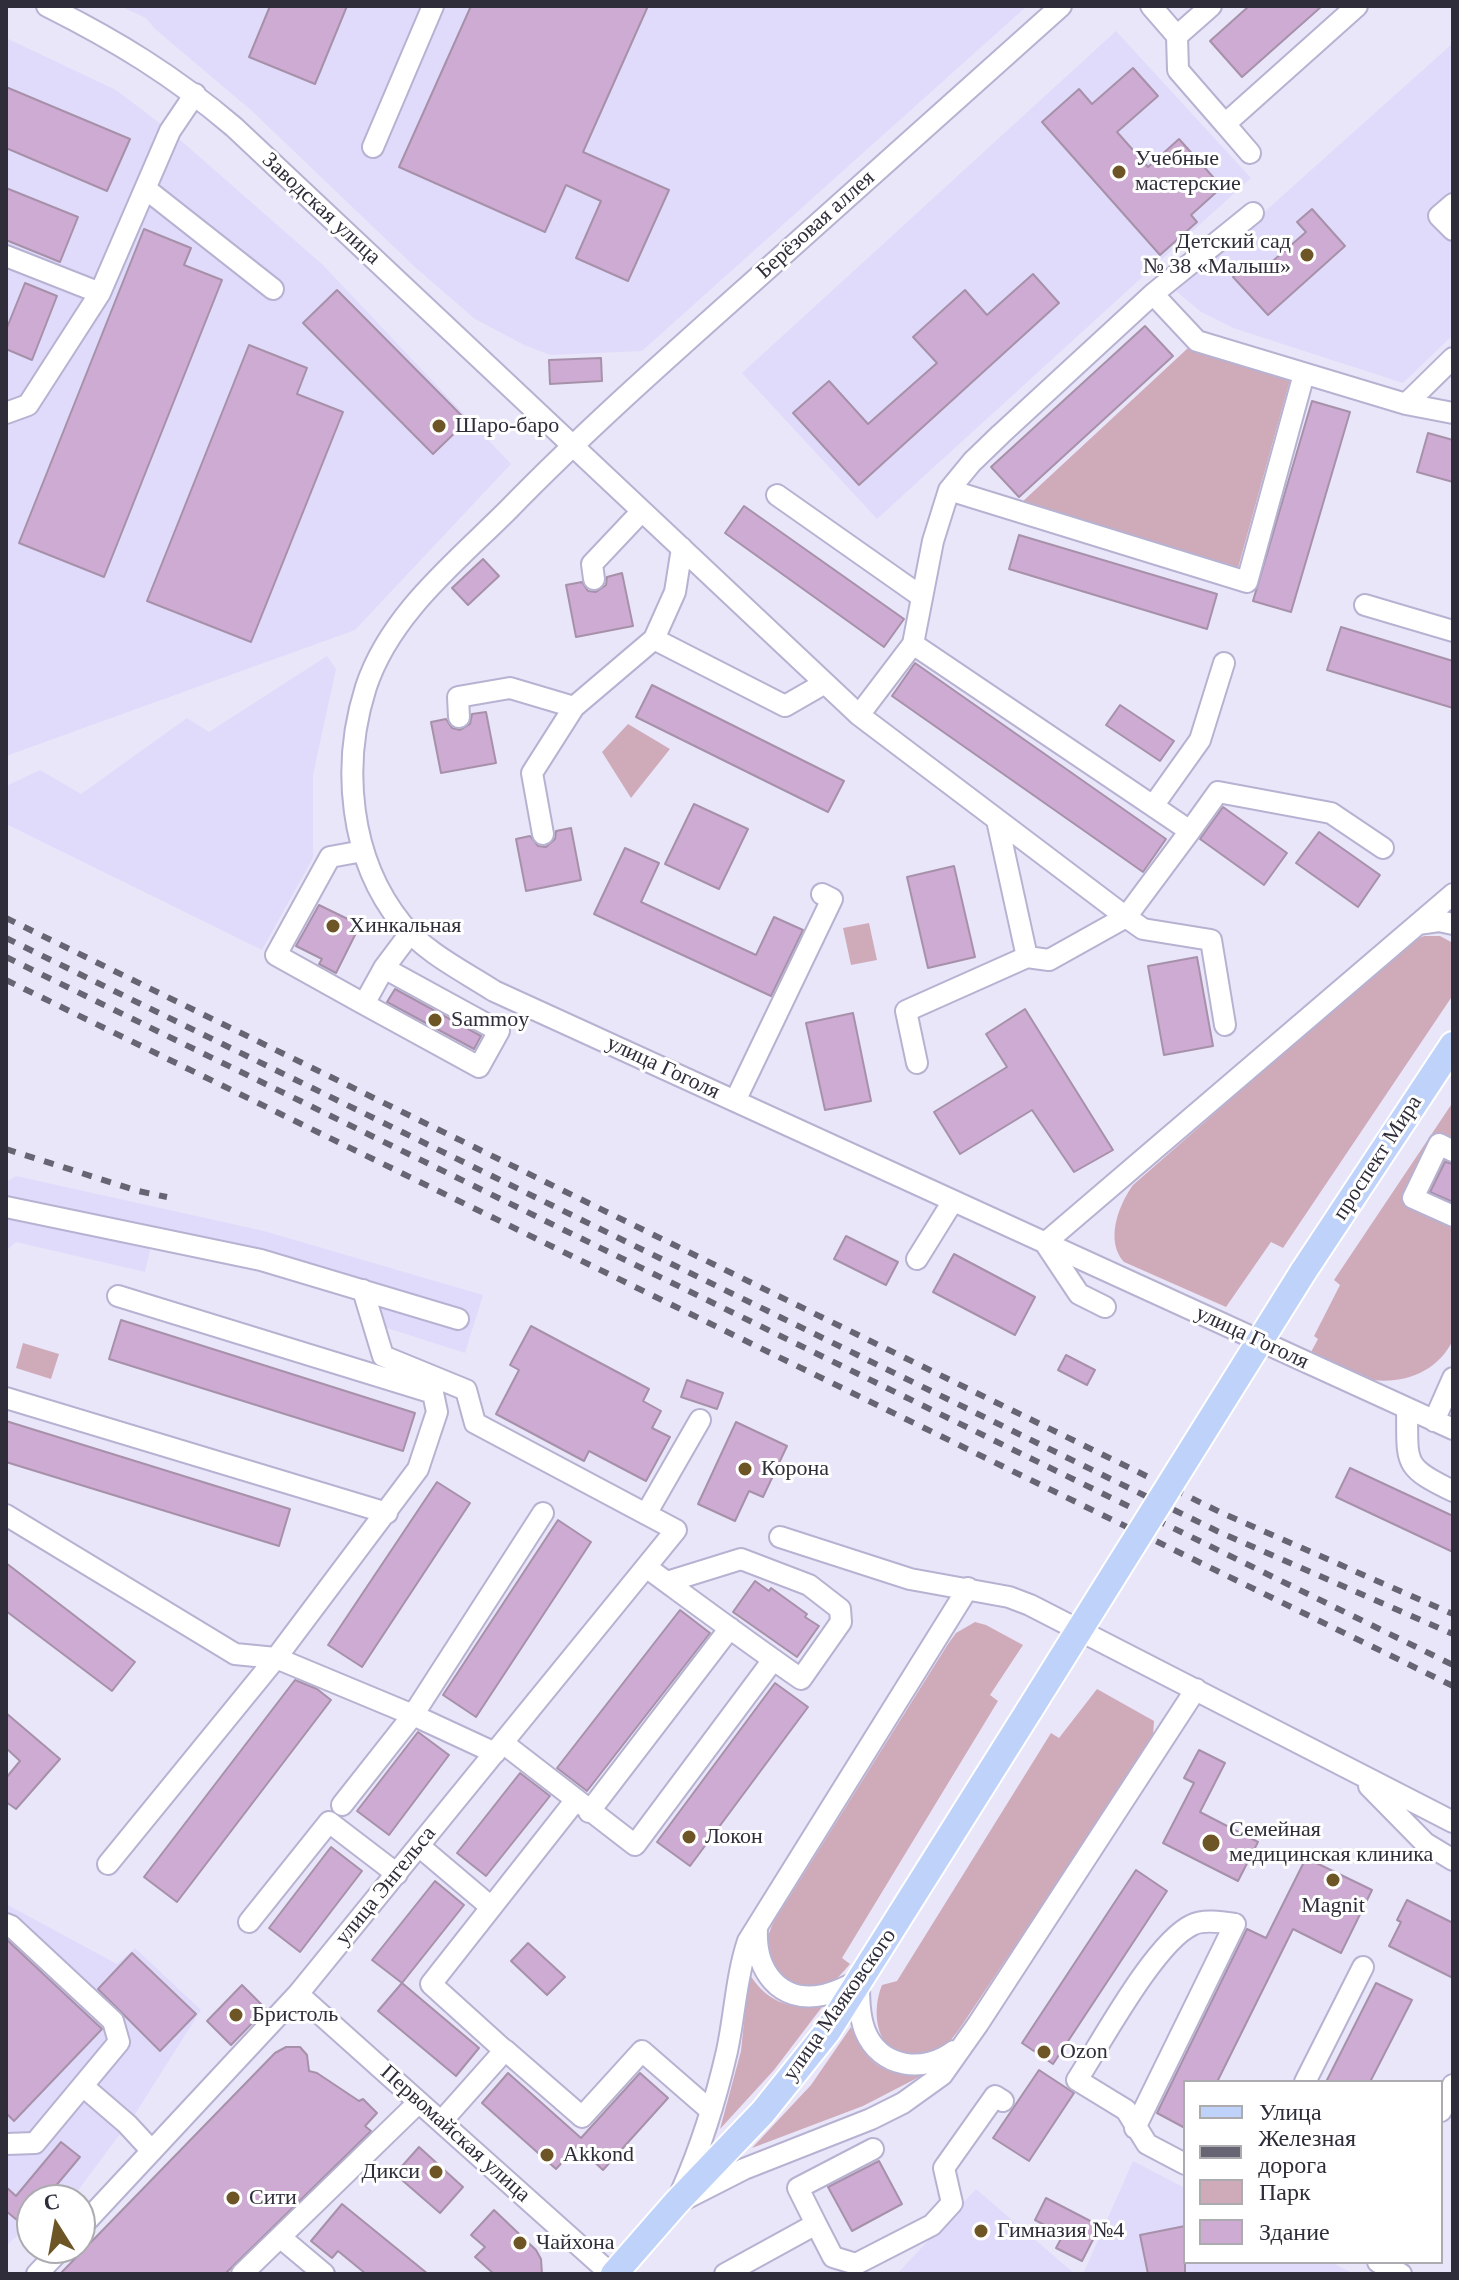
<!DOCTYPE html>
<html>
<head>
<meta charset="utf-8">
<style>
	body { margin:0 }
	#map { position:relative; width:1459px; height:2280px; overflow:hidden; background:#e9e6fa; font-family:"Times New Roman",serif }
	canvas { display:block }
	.frame { position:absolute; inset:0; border:8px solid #2f2d39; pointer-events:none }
	.legend { position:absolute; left:1183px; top:2080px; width:260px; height:184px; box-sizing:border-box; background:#fff; border:2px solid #acabb0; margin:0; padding:10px 14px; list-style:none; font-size:24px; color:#2f2d39 }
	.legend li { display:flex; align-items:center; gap:16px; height:40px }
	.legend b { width:40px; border:2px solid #acabb0 }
	.north { position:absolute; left:16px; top:2184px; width:80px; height:80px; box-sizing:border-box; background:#fff; border:2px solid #acabb0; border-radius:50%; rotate:349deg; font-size:22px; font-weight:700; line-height:32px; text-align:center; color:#2f2d39 }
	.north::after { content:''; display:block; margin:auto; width:28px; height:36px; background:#6e5526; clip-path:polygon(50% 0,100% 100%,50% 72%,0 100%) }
</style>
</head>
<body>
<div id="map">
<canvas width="1459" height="2280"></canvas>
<div class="frame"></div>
<ul class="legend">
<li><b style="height:10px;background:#bfd2f9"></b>Улица</li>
<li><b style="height:10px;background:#676573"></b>Железная дорога</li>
<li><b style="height:22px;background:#cfabba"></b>Парк</li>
<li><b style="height:22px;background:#ceabd2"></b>Здание</li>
</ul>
<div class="north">С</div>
</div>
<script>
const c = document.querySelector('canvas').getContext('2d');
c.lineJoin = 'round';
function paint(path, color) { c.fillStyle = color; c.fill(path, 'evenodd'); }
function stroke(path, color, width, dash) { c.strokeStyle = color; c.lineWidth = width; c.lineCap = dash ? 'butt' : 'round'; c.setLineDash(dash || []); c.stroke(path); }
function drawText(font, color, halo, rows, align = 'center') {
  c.font = font + ' "Times New Roman",serif'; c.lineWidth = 6; c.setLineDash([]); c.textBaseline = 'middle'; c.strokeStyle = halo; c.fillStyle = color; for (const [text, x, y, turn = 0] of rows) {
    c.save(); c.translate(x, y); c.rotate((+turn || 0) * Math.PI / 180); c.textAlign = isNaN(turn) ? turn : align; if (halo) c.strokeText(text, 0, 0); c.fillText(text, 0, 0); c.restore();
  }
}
const built = new Path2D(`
	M120,6H1027L642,351L551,355L526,346L475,319L417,269L252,111L155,29L146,18Z
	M1116,31L1251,178L877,519L742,373Z
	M6,38L116,90L170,131L323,265L511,464L355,630L6,756Z
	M1453,43V335L1403,383L1233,328L1201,312L1176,291Z
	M327,656L336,669L313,775V858L262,950L6,824V786L40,770L81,794L187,718L209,732Z
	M16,1176L264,1231L483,1295L465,1353L362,1320L354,1292L152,1242L145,1272L16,1242L6,1251V1182Z
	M6,1904L117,1964L135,1948L201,2010L137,2111L71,2200H32V2238L17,2236L6,2246Z
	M1133,2161L1185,2188V2262H1331L1354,2274H1083Z
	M976,2189L1075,2274H897Z`);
const green = new Path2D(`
	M1188,348L1290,380L1238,568L1021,503Z
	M628,724L670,749L631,798L602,752Z
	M869,923L877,960L851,965L843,928Z
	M1424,936H1440L1453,943V995L1283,1248L1271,1242L1226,1307L1124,1262C1105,1241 1118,1206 1133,1185L1410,942Z
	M1453,1102V1340C1438,1371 1406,1384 1372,1380L1311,1352L1318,1339L1314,1336L1340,1285L1334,1280Z
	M23,1343L59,1354L51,1379L16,1368Z
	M975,1622L986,1625L1023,1645L990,1695L998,1701L842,1958L850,1964C843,1972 837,1980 827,1985C798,1996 763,1973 767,1941C768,1935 771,1928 773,1923L948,1644L956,1633Z
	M1097,1689L1154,1721L1153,1736L1147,1749L958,2031C953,2037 948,2045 941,2050C936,2053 929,2053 922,2054C879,2063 869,2017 882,1985L897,1981L1051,1733L1059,1738Z
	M749,1973C765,2001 790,2010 822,2007L774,2070L720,2129L741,2051Z
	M851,2027C865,2063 883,2076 923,2075L863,2106L752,2148L811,2085Z`);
const building = new Path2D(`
	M270,6H347L315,84L249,57Z
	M471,6H648L583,152L669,190L628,281L576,258L601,201L566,185L545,232L399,167Z
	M1249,6H1322L1242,77L1210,41Z
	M1133,68L1158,96L1117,132L1148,167L1179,139L1222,187L1191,215L1197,222L1160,255L1042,122L1079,89L1092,104Z
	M6,87L130,139L107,191L6,148Z
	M6,188L78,217L60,262L6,240Z
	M1312,209L1345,246L1268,315L1233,277L1248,264L1258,274L1306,232L1297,222Z
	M144,229L191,248L184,265L222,280L104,577L19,543Z
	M1033,274L1059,303L859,485L793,413L829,381L868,424L937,363L913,337L965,290L987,315Z
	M25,283L57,296L32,360L6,349V330Z
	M337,290L467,421L433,454L303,323Z
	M1145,326L1173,356L1019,497L991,467Z
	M249,345L307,368L297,394L343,412L251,642L147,601Z
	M601,358L602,381L550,384L549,360Z
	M1312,401L1350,412L1291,612L1253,601Z
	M1428,433L1453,440V482L1417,472Z
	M744,506L904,619L884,647L725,533Z
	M1019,535L1217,594L1207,629L1009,569Z
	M483,559L499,576L468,605L452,588Z
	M622,573L633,626L576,637L566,585L582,582L588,591L596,592L606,585L607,577Z
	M1341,627L1453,661V708L1327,670Z
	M915,663L1166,839L1143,872L892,696Z
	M652,685L844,781L828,812L636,717Z
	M1120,705L1174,741L1160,761L1106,725Z
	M486,712L496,763L441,773L431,722L446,719L452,728L460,730L470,724L472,714Z
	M694,804L748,829L719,889L665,864Z
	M1223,807L1287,853L1264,885L1200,839Z
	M571,828L581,880L526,891L516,839L530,836L538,846L546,847L555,839L556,831Z
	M1319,832L1380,875L1358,907L1296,863Z
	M625,848L659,863L641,902L756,955L774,917L803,930L771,996L594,914Z
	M954,866L975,957L928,968L907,877Z
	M319,905L360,925L336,973L319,964L322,959L296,946Z
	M1197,957L1213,1046L1164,1055L1148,966Z
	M395,989L481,1036L474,1049L387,1002Z
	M1025,1009L1113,1150L1074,1172L1032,1110L960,1154L934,1112L1007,1067L986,1034Z
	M853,1013L871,1101L825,1110L806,1023Z
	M1445,1162L1453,1164V1202L1430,1192Z
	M846,1236L898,1262L886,1285L834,1259Z
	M954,1254L1035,1297L1015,1335L933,1292Z
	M121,1320L415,1413L403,1451L109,1359Z
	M531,1326L649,1389L643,1401L661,1411L652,1428L670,1437L646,1481L589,1451L584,1461L496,1414L519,1370L510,1365Z
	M1066,1355L1095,1370L1087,1385L1058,1370Z
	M687,1380L723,1393L717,1409L681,1397Z
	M6,1421L290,1509L279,1546L6,1462Z
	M736,1422L787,1446L763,1497L749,1491L735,1521L698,1504Z
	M1350,1468L1453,1516V1552L1336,1497Z
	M437,1482L470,1503L362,1667L328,1645Z
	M558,1520L591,1542L476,1717L443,1695Z
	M6,1563L135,1662L112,1691L6,1611Z
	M755,1581L769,1591L771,1588L807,1614L805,1617L819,1626L797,1657L733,1612Z
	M680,1610L710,1633L587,1791L557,1768Z
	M295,1680L317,1689L331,1700L177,1902L144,1877Z
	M775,1683L808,1707L690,1866L657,1842Z
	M6,1713L60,1759L16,1809L6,1802V1778L20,1761L6,1748Z
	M418,1732L449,1755L389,1835L357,1811Z
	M1199,1750L1225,1763L1200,1812L1258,1842L1238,1881L1163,1843L1194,1783L1184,1778Z
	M520,1773L550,1796L486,1876L457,1853Z
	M331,1847L362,1871L300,1952L269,1928Z
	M1306,1858L1372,1890L1341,1953L1293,1929L1217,2082H1185V2128L1157,2113L1247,1929L1266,1938Z
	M1136,1870L1167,1891L1053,2064L1022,2043Z
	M435,1881L464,1905L402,1983L372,1960Z
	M1407,1900L1453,1923V1978L1389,1946L1401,1922L1397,1920Z
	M6,1939L102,2029L14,2121L6,2113Z
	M528,1943L565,1977L547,1995L511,1961Z
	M132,1953L196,2014L160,2051L98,1989Z
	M402,1983L479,2048L456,2076L378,2011Z
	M1376,1983L1412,2000L1370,2082H1326Z
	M242,1985L266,2009L231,2045L207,2021Z
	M286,2047H300L307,2055L309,2071L317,2073L359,2101L363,2099L377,2113L365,2126L371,2131L225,2274H60L275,2053Z
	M1039,2070L1074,2093L1029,2161L993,2138Z
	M508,2073L581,2138L640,2073L668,2098L603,2170L577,2146L556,2169L482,2103Z
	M61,2142L80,2157L44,2200H32V2214L23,2225L6,2211V2187L16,2196Z
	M419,2147L463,2187L440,2213L395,2174Z
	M879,2161L902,2204L852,2231L828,2187Z
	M1046,2198L1100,2226L1082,2261L1056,2248L1063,2235L1035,2220Z
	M342,2204L428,2274H366L338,2251L332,2258L311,2241Z
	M494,2210L536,2250L541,2259L542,2274H494L475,2257L485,2247L471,2235Z
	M1185,2226V2274H1148L1140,2235Z`);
const minor = new Path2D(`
	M47,6C117,41 174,76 234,127L859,715L1126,917L1049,960L1027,957L906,1011L917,1063
	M1061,6C959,97 857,189 755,280C671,355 587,429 508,510C456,562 390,614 366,687C341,765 349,859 402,924C426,953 463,971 494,991L1453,1429
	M1151,6L1177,36L1211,6
	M1177,36L1178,70L1225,124
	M373,147L433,6
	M1250,153L1225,124L1357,6
	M146,189L273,289
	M1453,204L1439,216L1453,230
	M6,256L100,293
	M1153,294L1197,341L1406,404L1453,413
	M1406,404L1453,358
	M6,413L28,405L100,293L170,131L195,94
	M949,490L1247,582L1304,374
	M777,495L922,597
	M594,579L592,564L642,511
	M1365,605L1453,631
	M654,639L785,706L825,683
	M913,644L1153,806
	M1224,663L1200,740L1153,806L1190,831L1126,917L1143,929L1211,940L1225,1025
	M859,715L913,644L933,541L949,490L972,462L1001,434L1153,294L1253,213
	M459,717L458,697L510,688L574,707L654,639L675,592L682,548
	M997,820L1027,957
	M1190,831L1218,792L1331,813L1383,848
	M543,834L532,773L574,707
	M363,851L330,857L276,955L364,1004L384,968L411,932
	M1418,924L1439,921L1453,924
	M364,1004L479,1067L499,1031L384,968
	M735,1101L832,899L822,894
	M1453,1151L1439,1144L1413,1198L1453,1216
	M6,1207L261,1260L458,1319
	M1045,1243L1453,894
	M1045,1243L1079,1294L1105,1307
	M917,1259L953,1201
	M6,1398L387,1513
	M1407,1408C1408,1463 1401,1466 1453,1491
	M1434,1421L1453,1378
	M646,1514L700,1420
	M6,1515L235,1654L276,1658L413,1715L495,1753
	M780,1537L910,1579L1009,1597L1030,1605L1453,1822
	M646,1567C698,1605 749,1643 801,1679L841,1622L840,1609L809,1585L741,1559L667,1582
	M503,1743L635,1845L773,1660
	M1369,1786L1425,1843L1453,1860
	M342,1805L413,1715L543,1513
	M589,1812L730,1628
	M419,1846L491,1907
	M108,1864L276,1658L418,1469L437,1412L433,1393L118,1296
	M249,1922L329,1822L397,1874
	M6,1924L11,1926L113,2021L119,2042L35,2143L6,2144
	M757,1929C755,1969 778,2004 823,1995C835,1993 847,1986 859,1981C859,1997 859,2015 865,2031C880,2068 924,2074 954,2051
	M298,1994L611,2274
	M505,2051L431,1984L575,1801
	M1305,2082L1363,1967
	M84,2087L127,2124L152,2151
	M1441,2111L1453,2085
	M441,2122L505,2050L582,2117L642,2051L711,2111
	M1135,2128L1235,1924C1222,1922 1203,1919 1192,1925C1155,1942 1101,2043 1077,2080L1126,2110L1147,2144L1185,2164
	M681,2192C701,2147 716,2099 727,2051C735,2014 736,1977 748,1941L968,1588
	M687,2198L744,2169L871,2119L903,2103L942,2075L978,2024L1196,1689
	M816,2224L833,2257L856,2264L932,2225L952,2203L944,2168L995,2096L1003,2101
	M80,2228L298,1994L676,1530L475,1423L466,1390L383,1356L363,1290
	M280,2237L324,2274
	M1378,2262L1401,2274
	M37,2274L62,2248
	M242,2274L419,2102
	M725,2274L816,2224L798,2188L873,2149`);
const major = new Path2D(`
	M1303,1272L1453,1045
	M614,2274L676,2203L763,2112L827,2032L1030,1709`);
const rail = new Path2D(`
	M6,918L1224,1514L1453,1614
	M6,938L1217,1531L1453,1634
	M6,957L1453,1665
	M6,980L1453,1686
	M6,1149L138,1191L167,1197`);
const majorBridge = new Path2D(`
	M1030,1709L1303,1272`);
const markers = [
	[1119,172,8,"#6e5526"],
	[1307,255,8,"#6e5526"],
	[439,426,8,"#6e5526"],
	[333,926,8,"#6e5526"],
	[435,1020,8,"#6e5526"],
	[745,1469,8,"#6e5526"],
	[689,1837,8,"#6e5526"],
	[1211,1843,10,"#6e5526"],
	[1333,1880,8,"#6e5526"],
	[236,2015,8,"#6e5526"],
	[1044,2052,8,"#6e5526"],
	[547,2155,8,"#6e5526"],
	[436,2172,8,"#6e5526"],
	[233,2198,8,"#6e5526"],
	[981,2231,8,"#6e5526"],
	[520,2243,8,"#6e5526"]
];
const poiNames = [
	["Учебные",1135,159],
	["мастерские",1135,184],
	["Детский сад",1291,242,"right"],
	["№ 38 «Малыш»",1291,267,"right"],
	["Шаро-баро",455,426],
	["Хинкальная",349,926],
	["Sammoy",451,1020],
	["Корона",761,1469],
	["Семейная",1229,1830],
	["медицинская клиника",1229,1855],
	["Локон",705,1837],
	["Magnit",1333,1906,"center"],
	["Бристоль",252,2015],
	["Ozon",1060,2052],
	["Akkond",563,2155],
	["Дикси",420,2172,"right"],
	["Сити",249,2198],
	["Гимназия №4",997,2231],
	["Чайхона",536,2243]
];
const streetNames = [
	["Заводская улица",321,209,43],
	["Берёзовая аллея",816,225,-42],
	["улица Гоголя",663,1068,25],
	["проспект Мира",1378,1158,-57],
	["улица Гоголя",1252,1338,25],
	["улица Энгельса",386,1886,-51],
	["улица Маяковского",840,2005,-55],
	["Первомайская улица",455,2134,42]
];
paint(built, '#e0dbfa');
paint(green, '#cfabba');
paint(building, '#ceabd2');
stroke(building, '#a791aa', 2);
stroke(minor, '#b7b2d1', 24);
stroke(major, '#fff', 30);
stroke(minor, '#fff', 20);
stroke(major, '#bfd2f9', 26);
stroke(rail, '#676573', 6, [10, 10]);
stroke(majorBridge, '#fff', 30, []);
stroke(majorBridge, '#bfd2f9', 26);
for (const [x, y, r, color] of markers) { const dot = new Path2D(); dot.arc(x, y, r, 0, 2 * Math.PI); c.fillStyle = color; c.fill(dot); stroke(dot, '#fff', 3); }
drawText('22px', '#2f2d39', '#fff', poiNames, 'left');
drawText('22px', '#2f2d39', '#fff', streetNames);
</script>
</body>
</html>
